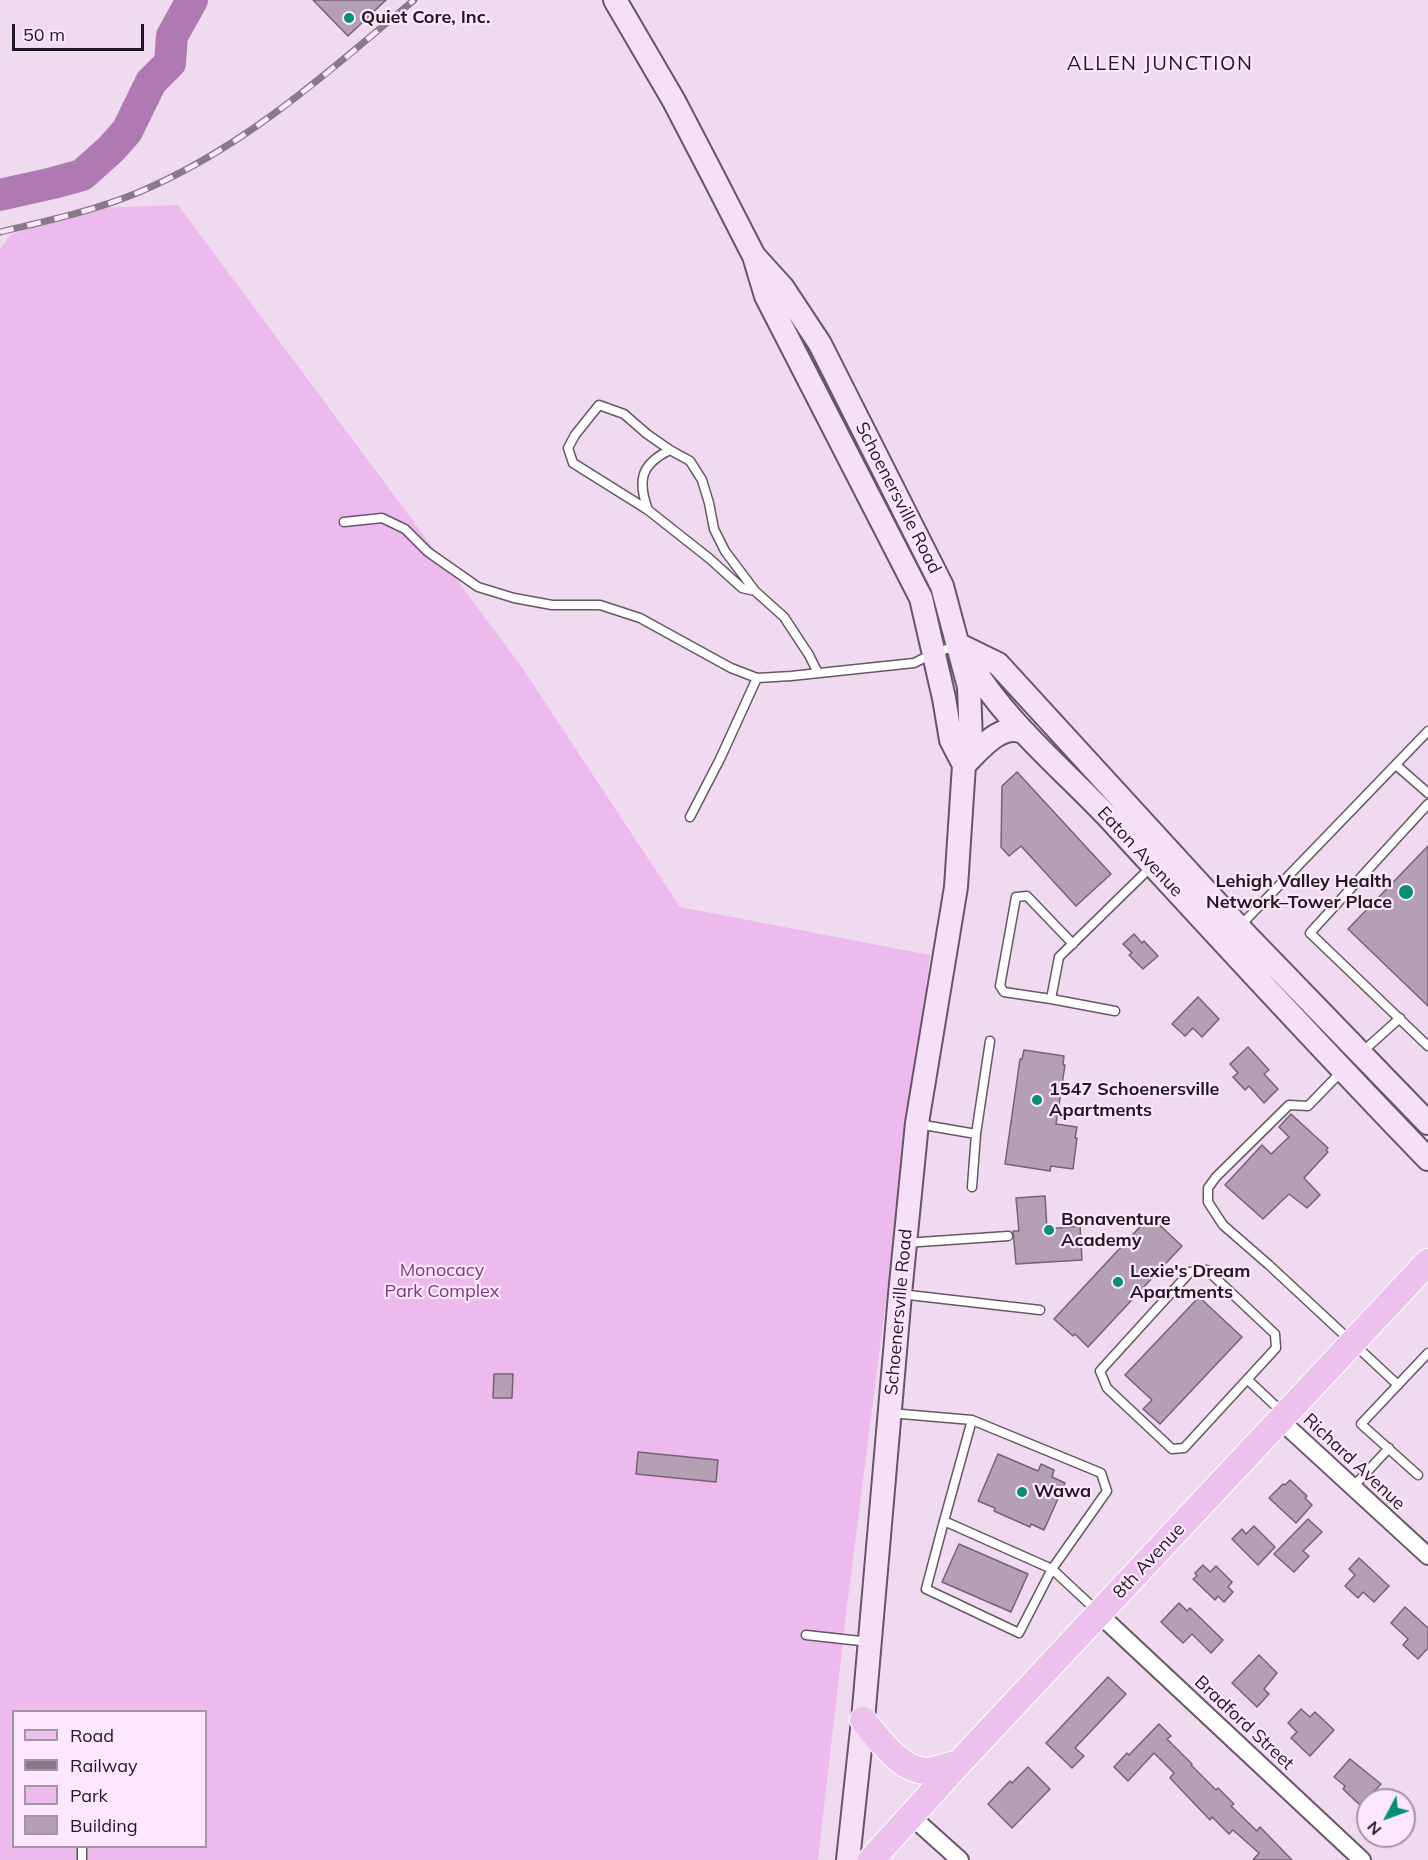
<!DOCTYPE html>
<html>
<head>
<meta charset="utf-8">
<style>
	body { margin:0 }
	#map { position:relative; width:1428px; height:1860px; overflow:hidden; background:#f0daf0; font-family:Mulish,sans-serif }
	canvas { display:block }
	.legend { position:absolute; left:12px; top:1710px; width:195px; height:138px; box-sizing:border-box; background:#fde7fe; border:2px solid #a594a5; margin:0; padding:8px 10px; list-style:none; font-size:18px; color:#201820 }
	.legend li { display:flex; align-items:center; gap:12px; height:30px }
	.legend b { width:30px; border:2px solid #a594a5 }
	.north { position:absolute; left:1356px; top:1788px; width:60px; height:60px; box-sizing:border-box; background:#fde7fe; border:2px solid #a594a5; border-radius:50%; rotate:229deg; font-size:16px; font-weight:700; line-height:24px; text-align:center; color:#201820 }
	.north::after { content:''; display:block; margin:auto; width:21px; height:27px; background:#058f77; clip-path:polygon(50% 0,100% 100%,50% 72%,0 100%) }
	.scale { position:absolute; left:12px; top:24px; width:132px; height:27px; box-sizing:border-box; border:3px solid #201820; border-top:0; padding-left:8px; font-size:18px; line-height:21px; white-space:nowrap; color:#201820; -webkit-text-stroke:4px #fde7fe; paint-order:stroke }
</style>
</head>
<body>
<div id="map">
<canvas width="1428" height="1860"></canvas>
<ul class="legend">
<li><b style="height:8px;background:#edc1ee"></b>Road</li>
<li><b style="height:8px;background:#897a89"></b>Railway</li>
<li><b style="height:16px;background:#edbaee"></b>Park</li>
<li><b style="height:16px;background:#b49fb4"></b>Building</li>
</ul>
<div class="north">N</div>
<div class="scale">50 m</div>
</div>
<script>
const c = document.querySelector('canvas').getContext('2d');
c.lineJoin = 'round';
function paint(path, color) { c.fillStyle = color; c.fill(path, 'evenodd'); }
function stroke(path, color, width, dash) { c.strokeStyle = color; c.lineWidth = width; c.lineCap = dash ? 'butt' : 'round'; c.setLineDash(dash || []); c.stroke(path); }
function drawText(font, color, halo, rows, align = 'center') {
  c.font = font + ' Mulish,sans-serif'; c.lineWidth = 4.5; c.setLineDash([]); c.textBaseline = 'middle'; c.strokeStyle = halo; c.fillStyle = color; for (const [text, x, y, turn = 0] of rows) {
    c.save(); c.translate(x, y); c.rotate((+turn || 0) * Math.PI / 180); c.textAlign = isNaN(turn) ? turn : align; if (halo) c.strokeText(text, 0, 0); c.fillText(text, 0, 0); c.restore();
  }
}
const green = new Path2D(`
	M178,205L521,666L680,907L930,955L847,1606L818,1860H0V249L10,235L94,208ZM14,1712H206V1846H14Z`);
const river = new Path2D(`
	M0,195L53,183L82,175L111,149L127,131L151,82L170,63L172,36L192,0`);
const building = new Path2D(`
	M313,0H386L348,36Z
	M1017,772L1111,874L1076,906L1021,846L1009,856L1001,847L1002,786Z
	M1428,846V1006L1348,929Z
	M1134,934L1142,943L1144,941L1158,956L1143,969L1129,955L1132,953L1123,944Z
	M1198,997L1219,1019L1202,1037L1193,1028L1185,1036L1172,1024Z
	M1248,1047L1269,1070L1264,1074L1278,1089L1264,1103L1249,1086L1245,1090L1233,1077L1238,1073L1230,1064Z
	M1024,1050L1064,1056L1063,1065H1065L1056,1124L1077,1127L1075,1138H1077L1073,1169L1051,1166L1050,1171L1005,1164L1020,1059H1022Z
	M1291,1114L1328,1148L1326,1150L1328,1152L1304,1178L1320,1195L1307,1208L1289,1194L1263,1219L1225,1185L1262,1145L1271,1154L1289,1137L1279,1127Z
	M1045,1196L1047,1229L1080,1226L1082,1260L1016,1264L1013,1231H1019L1016,1198Z
	M1150,1216L1182,1246L1088,1347L1075,1334L1073,1336L1054,1319Z
	M1199,1297L1242,1337L1160,1424L1143,1409L1152,1400L1125,1375Z
	M494,1374H513L512,1398H493Z
	M638,1452L718,1460L716,1482L636,1474Z
	M998,1454L1038,1471L1041,1464L1054,1470L1052,1477L1065,1483L1044,1530L1031,1524L1030,1527L994,1511L995,1508L978,1501Z
	M1290,1480L1307,1496L1305,1498L1312,1505L1296,1523L1269,1498L1283,1484L1285,1485Z
	M1308,1519L1322,1532L1303,1551L1309,1556L1294,1572L1274,1554Z
	M1254,1526L1275,1547L1258,1565L1232,1539L1242,1529L1246,1534Z
	M959,1544L1028,1574L1011,1612L942,1582Z
	M1359,1558L1389,1586L1374,1602L1363,1592L1358,1598L1345,1586L1355,1575L1349,1569Z
	M1203,1565L1210,1572L1216,1566L1232,1582L1228,1587L1233,1592L1224,1602L1218,1596L1215,1600L1193,1579L1197,1576L1195,1573Z
	M1179,1603L1187,1611L1190,1608L1223,1640L1211,1653L1192,1634L1183,1643L1161,1622Z
	M1405,1607L1428,1628V1648L1418,1659L1403,1645L1408,1639L1391,1623Z
	M1259,1655L1277,1673L1264,1689L1269,1694L1257,1707L1232,1683Z
	M1108,1677L1126,1694L1075,1748L1084,1756L1072,1768L1046,1743Z
	M1301,1709L1310,1717L1315,1712L1334,1730L1310,1756L1291,1738L1297,1732L1288,1723Z
	M1159,1724L1171,1736L1167,1739L1192,1764L1191,1765L1216,1790L1218,1788L1234,1804L1231,1806L1257,1831L1260,1827L1292,1860H1253L1259,1853L1233,1830L1229,1834L1212,1817L1210,1820L1170,1778L1174,1773L1154,1753L1128,1781L1114,1767L1127,1753L1129,1755Z
	M1350,1759L1381,1784L1361,1806L1343,1789L1345,1786L1334,1777Z
	M1028,1767L1050,1789L1012,1828L988,1804L1010,1781L1012,1783Z`);
const lane = new Path2D(`
	M648,510C637,480 641,464 670,450
	M344,522L382,518L405,529L428,552L478,587L514,598L552,605H600L640,618L731,668L757,678L791,676L914,663L934,653L956,646
	M755,591L742,588L710,559L648,510L573,463L568,448L575,435L599,405L624,414L647,434L670,450L690,461L702,480L709,503L714,529L725,551L755,591L784,617L809,655L818,673
	M1396,765L1428,793
	M1428,804L1310,933L1428,1046
	M690,817L720,759L757,678
	M1239,927L1428,731
	M1051,999L1004,992L1000,986L1016,897L1027,896L1073,944
	M1115,1011L1051,999L1059,957L1152,866
	M1361,1053L1400,1018
	M1342,1071L1308,1106L1289,1105L1216,1177L1208,1188V1202L1223,1225L1269,1265L1398,1385
	M918,1124L976,1134L990,1041
	M972,1187L976,1134
	M905,1243L1008,1236
	M1207,1270L1275,1334L1276,1348L1184,1448L1172,1449L1107,1388L1100,1371L1190,1272Z
	M900,1294L1040,1310
	M1248,1380L1283,1413
	M890,1413L972,1420L1101,1473L1107,1491L1052,1569L1019,1633L926,1589L944,1521
	M972,1420L944,1521L1052,1569L1097,1611
	M1418,1475L1361,1424L1428,1353
	M1353,1487L1389,1448
	M806,1635L870,1642
	M82,1860V1846`);
const street = new Path2D(`
	M1281,1421L1428,1556
	M1099,1614L1362,1860
	M911,1816L960,1860`);
const secondary = new Path2D(`
	M615,0L674,101L713,176L754,256L766,296L921,598L944,698L951,740L964,765
	M754,256L783,288L820,344L942,586L969,687L971,742L964,765L956,887L917,1123L900,1294L863,1720L848,1860
	M959,645L998,664L1247,936L1428,1123
	M969,661C1005,722 1063,769 1111,820C1216,934 1320,1048 1428,1159
	M965,764C979,750 1003,720 1025,733`);
const primary = new Path2D(`
	M863,1720C878,1738 901,1771 927,1771C937,1770 949,1765 959,1763
	M871,1860L959,1763L1428,1262`);
const rail = new Path2D(`
	M0,232C46,221 93,211 137,193C243,149 327,73 414,0`);
const markers = [
	[349,18,6,"#058f77"],
	[1406,892,8,"#058f77"],
	[1037,1100,6,"#058f77"],
	[1049,1230,6,"#058f77"],
	[1118,1282,6,"#058f77"],
	[1022,1492,6,"#058f77"]
];
const poiNames = [
	["Quiet Core, Inc.",361,18],
	["Lehigh Valley Health",1392,882,"right"],
	["Network–Tower Place",1392,903,"right"],
	["1547 Schoenersville",1049,1090],
	["Apartments",1049,1111],
	["Bonaventure",1061,1220],
	["Academy",1061,1241],
	["Lexie's Dream",1130,1272],
	["Apartments",1130,1293],
	["Wawa",1034,1492]
];
const streetNames = [
	["Schoenersville Road",898,498,63],
	["Eaton Avenue",1140,852,47],
	["Schoenersville Road",899,1312,-85],
	["Richard Avenue",1354,1462,43],
	["8th Avenue",1149,1561,-47],
	["Bradford Street",1244,1723,43]
];
const parkNames = [
	["Monocacy",442,1271],
	["Park Complex",442,1292]
];
const neighbourhoodNames = [
	["ALLEN JUNCTION",1160,64]
];
paint(green, '#edbaee');
stroke(river, '#af79b1', 32);
paint(building, '#b49fb4');
stroke(building, '#756275', 1.5);
stroke(lane, '#675568', 11);
stroke(street, '#675568', 20);
stroke(secondary, '#675568', 26);
stroke(primary, '#fff', 28);
stroke(lane, '#fff', 8);
stroke(street, '#fff', 16);
stroke(secondary, '#f6e0f7', 22);
stroke(primary, '#edc1ee', 26);
stroke(rail, '#897a89', 7);
stroke(rail, '#fde7fe', 4.5, [14]);
for (const [x, y, r, color] of markers) { const dot = new Path2D(); dot.arc(x, y, r, 0, 2 * Math.PI); c.fillStyle = color; c.fill(dot); stroke(dot, '#fde7fe', 2); }
drawText('bold 18px', '#201820', '#fde7fe', poiNames, 'left');
drawText('18px', '#201820', '#fde7fe', streetNames);
drawText('18px', '#7b387f', '#fde7fe', parkNames);
c.letterSpacing = '1.5px';
drawText('20px', '#201820', '#fde7fe', neighbourhoodNames);
c.letterSpacing = '0px';
</script>
</body>
</html>
